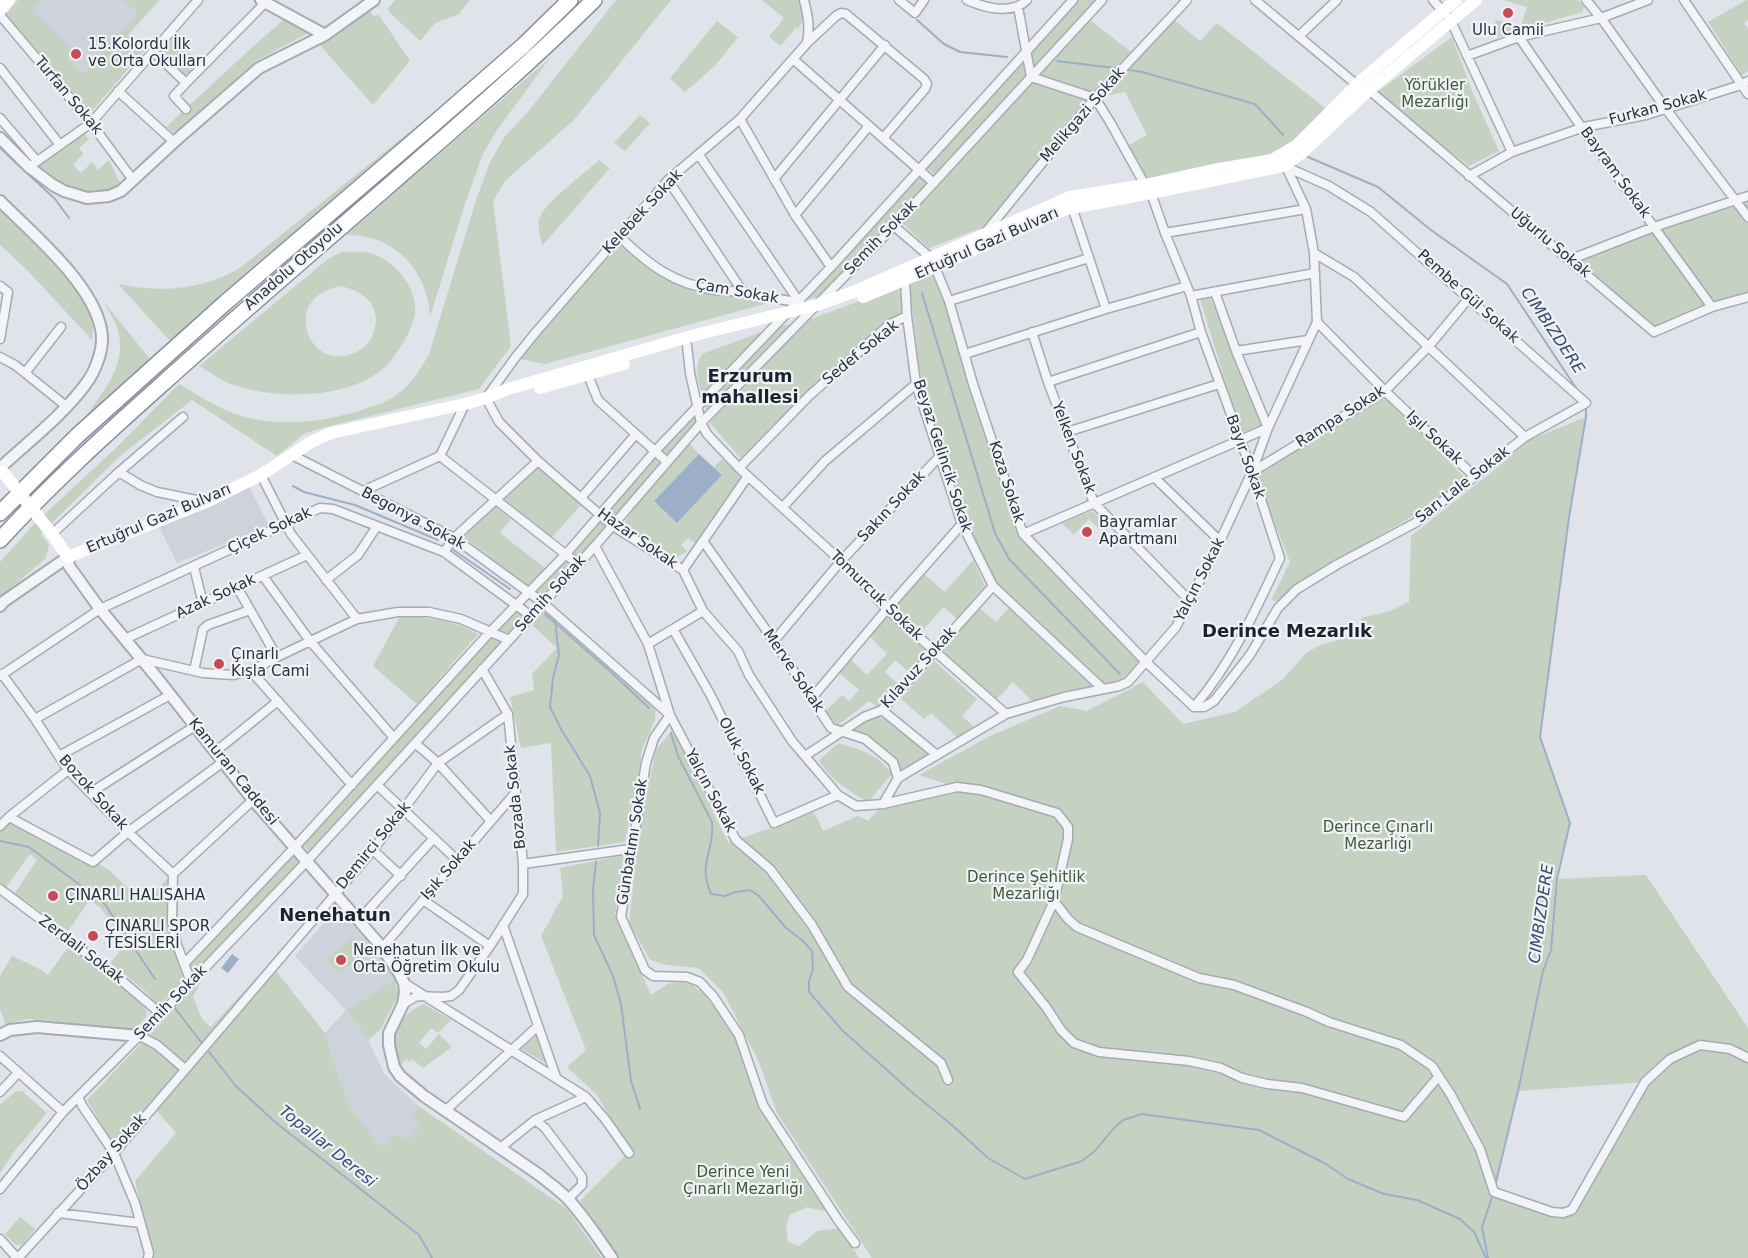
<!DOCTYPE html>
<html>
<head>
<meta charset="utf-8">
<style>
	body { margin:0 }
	canvas { display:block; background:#e0e3e9 }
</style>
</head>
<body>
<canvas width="1748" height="1258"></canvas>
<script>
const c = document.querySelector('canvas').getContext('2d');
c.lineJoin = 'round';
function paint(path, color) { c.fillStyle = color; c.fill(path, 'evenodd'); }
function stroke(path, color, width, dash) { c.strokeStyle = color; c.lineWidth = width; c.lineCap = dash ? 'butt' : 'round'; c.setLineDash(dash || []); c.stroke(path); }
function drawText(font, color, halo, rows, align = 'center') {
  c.font = font + ' "DejaVu Sans",sans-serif'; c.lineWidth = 4.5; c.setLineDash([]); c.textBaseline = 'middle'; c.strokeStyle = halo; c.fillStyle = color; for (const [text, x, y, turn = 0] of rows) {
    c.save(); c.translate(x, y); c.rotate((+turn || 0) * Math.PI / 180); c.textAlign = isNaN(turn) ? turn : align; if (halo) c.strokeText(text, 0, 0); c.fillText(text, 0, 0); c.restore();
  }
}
const built = new Path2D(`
	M18,0H159L75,95L6,14Z
	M247,483L269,526L177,563L157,523Z
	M337,908L387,963L395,980L346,1010L368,1040L385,1075L420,1107L411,1116L421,1126L409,1139L386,1145L379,1144L351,1109L331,1055L325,1033L346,1010L295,956Z`);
const green = new Path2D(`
	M18,0H41L32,11L71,47L68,60L83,74L138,13L123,0H159L128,35L145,50L92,111H88L6,14Z
	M395,0H471L467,3L459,14L435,23L420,41L387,10Z
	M616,0H671L574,120L505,181L493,201L511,346L479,389L318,429L304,434L277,456L192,400L120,456L41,534L49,545L46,558L0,598V562L34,524L118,446L179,384C200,396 221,411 245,417C284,427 323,422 362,410C373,406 385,403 395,396C411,385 420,370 429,354L476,200L490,162L505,136L527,113Z
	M762,0H800L804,19L798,29L796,27L781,46L769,37L784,18Z
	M1077,0H1095L1033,70L1029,54Z
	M1504,0H1578L1584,7L1582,12L1497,37L1495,20L1521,26L1527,7Z
	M1746,0H1748V20L1744,23L1748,29V71L1742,75L1708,22Z
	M369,9L373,16L379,15L410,61L373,105L319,44Z
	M284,17L310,32L256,61L174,133L166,127L260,40L279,24Z
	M1086,17L1135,55L1171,17L1200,41L1217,23L1330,112L1272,160L1145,185L1124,148L1147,135L1125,92L1095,98L1031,77Z
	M717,21L738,37L716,65L685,92L670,78Z
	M174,32L191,44L186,50L201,63L185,79L157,52Z
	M1452,37L1472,91L1499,151L1469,166L1376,93Z
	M550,58L497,130L483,154L466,201L430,317C428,270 394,234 346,235Z
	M1023,60L1027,76L935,175L926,167Z
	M484,72L170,341L118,284C161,293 202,290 240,268Z
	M1033,82L1089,101L987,226L929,248L903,224Z
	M640,115L650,123L625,151L614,143Z
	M84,134L89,139L79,148L83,154L73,165L81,173L92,162L98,170L109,160L121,185C85,203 65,188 36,167Z
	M599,160L610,168L542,246C541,238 537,226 539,219C544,203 585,173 599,160Z
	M918,176L928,184L821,296L804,300Z
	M1748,196V297L1654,332L1569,260Z
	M0,210C30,239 81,280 92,321C94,327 92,334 92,340L27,270L0,245Z
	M619,236L673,279L779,300L545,364L515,358Z
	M342,252C352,252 364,251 374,254C397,263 418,289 415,315C412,331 396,356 385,367C349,400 275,400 231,384C220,380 210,372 199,366L328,259ZM340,286C364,290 384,308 373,334C370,343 362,350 354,353C309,373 279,298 340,286Z
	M932,274L952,323L1016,526L1023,540L1140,658C1128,679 1125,680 1102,685L996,583L967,522L921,384L909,282Z
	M900,286L903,316L889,321L840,362L741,459L710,423L727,399L800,323Z
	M1210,297L1262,425L1241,433L1200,299Z
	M103,301L150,359L81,423C100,396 128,366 118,330C115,320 108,310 103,301Z
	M794,324L708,414L704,403L777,327Z
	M769,329L702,396C699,381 693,368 702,354Z
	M1385,396L1465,478L1440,500L1294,586L1279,602L1271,600L1290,562L1256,475Z
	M696,413L699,423L667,458L660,450Z
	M1586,417L1569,517L1540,737L1570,823L1557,879L1646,875L1748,1028V1258H872L777,1113L759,1062L723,992L698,968L667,965L650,960L629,923L639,832L656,750L673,729L728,842L740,839L814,812L823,831L858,816L868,821L883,804L955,787L919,775L990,736L1060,706L1087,711L1143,682L1183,724L1235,712L1282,680L1305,654L1318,646L1361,633V618L1390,611L1409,602L1411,536L1492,472L1529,440ZM1645,1082L1572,1210L1552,1212L1494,1192L1518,1091Z
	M689,443L699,454L654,501L677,523L722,475L714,467L722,459L741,477L695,543L688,538L681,545L687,552L675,558L620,528L644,495Z
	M654,457L662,465L612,522L603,514Z
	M539,463L583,503L551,538L501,499Z
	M493,504L511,519L500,533L546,569L529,587L464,537Z
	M1092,511L1105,522L1099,529L1089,519L1074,535L1062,523Z
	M600,519L609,526L579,560L570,553Z
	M566,557L574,564L542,599L534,592Z
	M973,560L985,586L957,619L944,607L922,631L896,607L924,574L945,592Z
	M547,606L656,703L655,720L642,750L638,779L625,842L556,852L551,743L521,748L510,697L534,690L532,674L557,648L532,625Z
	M517,608L526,615L508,636L497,630Z
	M979,608L996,622L1009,608L1092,686L1032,701L1013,682L997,699L941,650Z
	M888,614L929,652L910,673L895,660L885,672L900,686L880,709L869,701L837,726L826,711L842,695L849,701L859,690L839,673L851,660L867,675L887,654L869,636Z
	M408,617C437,619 452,620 478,634L417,704L373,666L399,618Z
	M490,637L502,642L310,852L302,844Z
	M934,661L977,699L962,716L974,727L958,738L931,713L924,719L901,699Z
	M876,716L888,720L930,756L901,773L896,759L866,736L847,731L864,719Z
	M839,743C863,751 876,753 892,774L868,802C850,792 829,779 819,760Z
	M11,818L108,869L144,903L168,878L167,920L173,946L184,980L161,1004L158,1005L145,991L110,963L126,943L101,908L90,900L68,931L15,893L37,860L30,854L7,886V889L0,883V830Z
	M294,852L302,861L193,976L187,964Z
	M624,855L615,914L651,995L669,983L681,982L692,985L706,996L731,1030L736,1040L753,1084L758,1105L828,1212L807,1207L790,1215L786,1225L788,1242L799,1246L817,1231L840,1228L859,1258H620L580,1201L629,1152L597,1095L567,1067L586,1050L541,936L563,896L560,868Z
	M350,939L362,955L338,974L327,959Z
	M68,947C88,961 140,991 147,1013C145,1022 136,1029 128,1030L52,1021L28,1019L5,1024L0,1009V976L12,956L36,967L48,975Z
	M270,963L325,1033L331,1055L351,1109L379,1144L387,1145L395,1134L409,1139L420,1126L411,1116L420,1107L567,1209L602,1258H154L135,1181L176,1133L150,1103L114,1146L87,1100L201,981L193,997L202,1019L211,1027Z
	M395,980L398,993L397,998L380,1030L368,1040L346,1010Z
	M424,1004L451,1020L438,1033L431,1028L419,1043L426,1049L439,1034L452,1047L423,1068L412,1059L410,1062L406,1059L397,1069C396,1061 393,1053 392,1045C391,1027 408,1010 424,1004Z
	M537,1035L549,1065L521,1049Z
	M16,1091H22L47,1113L14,1152L0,1173V1105Z
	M20,1217L35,1229L22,1245H16L5,1234Z`);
const water = new Path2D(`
	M699,454L722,475L677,523L654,501Z
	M232,954L239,959L228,973L221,968Z`);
const stream = new Path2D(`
	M917,20L944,44L960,52L1007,57
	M1057,61L1115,68
	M1129,70L1142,72L1255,104L1283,135
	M0,148L55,199L69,218
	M1308,157L1378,187L1431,230L1507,284L1578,391
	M922,293L995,533L1009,559L1120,674
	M293,486L304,492L355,505L438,540
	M1569,517L1586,417V407
	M452,549L510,589
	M545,614L612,673L649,708
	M555,621L559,655L553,678L550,707L561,729L590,776L600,813L598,846
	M671,733L678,756L712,822C715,852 697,862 711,894L724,896L736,892L750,890L759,896L786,928L803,941L812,951L813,969L809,981V992L843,1031L914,1094L953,1126L988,1158L1025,1179L1082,1161L1096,1150L1112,1130L1123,1120L1142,1114L1259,1130L1326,1164L1348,1179L1384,1194L1417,1200L1460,1219L1474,1232L1486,1258
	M0,841L29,847L104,903L155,979
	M596,861L593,891L594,935L613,976L621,1004L631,1081L640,1109
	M174,1007L201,1042
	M209,1052L235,1085L275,1122L419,1235L432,1258
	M1495,1186L1518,1091L1543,971L1551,950L1557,879L1570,823L1540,737L1569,517
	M1488,1258L1482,1227L1493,1194`);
const minor = new Path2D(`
	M804,0C808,16 810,27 807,43
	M899,0L915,13L924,0
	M967,0C985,8 1012,15 1027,0
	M1255,0L1357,85
	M1433,0L1451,21L1512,152
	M1586,0L1601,18L1666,109L1748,217
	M1684,0L1748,94
	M1018,7L1031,77
	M0,15L91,123L133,180
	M1299,36L1337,0
	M1519,37L1582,128L1712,307
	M153,51L186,83L265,3
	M1467,56L1519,37L1601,18L1648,0
	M793,59L934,183
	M0,68L60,145
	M1031,77L1095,98L1110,122L1145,185
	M1369,90L1654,332L1712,307L1748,297
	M118,91L174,142
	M186,109L174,96L186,83
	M0,118L37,161
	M740,119L795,215L831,267
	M884,137L925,89L927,84L924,79L846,14L841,13L836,16L807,43L740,119L668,180L536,332L515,358L486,398L499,422L538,461L613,526L683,570L703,611L738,651L749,675L792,741L838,795L856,806L883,804L957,787L981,790L1057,813L1068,827V839L1054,901L1068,919L1077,927L1199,978L1234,985L1307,1012L1329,1022L1401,1045L1432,1066L1451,1095L1480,1149L1494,1192L1552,1212L1563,1213L1572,1210L1645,1082L1670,1059L1700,1045L1730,1049L1748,1058
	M699,155L800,303
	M1284,166L1329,186L1371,212L1586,403L1525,437
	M29,167L91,123L198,0
	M1469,176L1512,152L1584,127L1646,115L1741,85L1748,81
	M774,179L885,45
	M668,180L743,292
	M1151,193L1165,233L1191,296L1201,332L1252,472L1280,558C1256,610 1231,664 1194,707
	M1071,204L1106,309
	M795,215L869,126
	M894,226L931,258L935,267L949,301L973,384L1023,534L1146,662L1194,707
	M985,233L1095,98L1187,0
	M1165,233L1306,209
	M619,236C648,264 673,284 715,290C724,291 734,291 743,292C762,295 779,300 798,302
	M1569,260L1654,227L1748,196
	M905,280L907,316L916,384L962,524L993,586L1103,689
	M0,286L8,292L0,339
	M1191,296L1315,273
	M949,301L1089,258
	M1317,322L1385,391L1475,477
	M1032,332L1048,382L1094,503L1190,601
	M687,345L690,373L701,423L707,434L739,468L841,561L887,609L1006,714
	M1236,351L1308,340
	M965,354L1106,309L1187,286
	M0,357L15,365L66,406
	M25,373L61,327
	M588,375L598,400L666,461
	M1048,382L1201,332
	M1067,432L1219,384
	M292,455L454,538L542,602L670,715
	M440,456L465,404
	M739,468L809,396L890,324L907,316
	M119,472L140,485L157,492L206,502
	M1252,472L1385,391L1429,346L1469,298
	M261,475L291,534L357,619
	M1154,477L1220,541
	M363,491L440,456L578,564
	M581,498L636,434
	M783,507L825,461L916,384
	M52,534L119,472L183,417
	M1023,534L1268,428L1317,322L1314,253L1306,209L1288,171L1283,166
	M703,541L774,641L831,728L865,739L893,762L898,778
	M595,546L648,644L670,715L736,840L770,869L812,925L848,987L941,1063L948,1080
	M444,552L454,538L538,461
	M194,567L203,604
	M683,570L748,476
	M263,576L310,641L394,738
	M326,580L358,555L377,526
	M237,587L277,657
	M673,629L710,694L774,823L838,795
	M125,639L307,555
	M774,641L841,561L940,456
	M648,644L703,611
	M194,671L203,629L208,625L250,610
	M251,671L352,785
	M2,674L35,719L68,770L128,832L173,874
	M0,676L100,609L320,508L333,509L444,552L531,616
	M811,699L887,609L962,524
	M1194,707H1204L1214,701L1250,655L1278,608L1297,589L1338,564L1415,523L1525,437L1354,277L1314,253
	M882,710L937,755
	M670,715L654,738L646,763L621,917L645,970L653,976L687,977L700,982L713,996L739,1035L763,1105L838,1220L855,1243
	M35,719L142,659L203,673L233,675L251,671L277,657L357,619L398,612H429L461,619L509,640
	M415,743L438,763L491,821
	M215,752L278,701
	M59,756L170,695
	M805,756L864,717L882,710L993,586
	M68,770L9,817L93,862L128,832L223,762
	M377,785L457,860
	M90,793L195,726
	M883,804L898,778L1006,714L1064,697L1119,686L1128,682L1176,627L1220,541L1252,472L1268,428L1236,351L1215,292
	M0,826L9,817
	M373,850L401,876
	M523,864L630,849
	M173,874L172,921L177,945L191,982
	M173,874L253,800
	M0,889L115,975L161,1014
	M423,900L490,946
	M1054,901L1027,960L1018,972L1046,1007L1061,1030L1074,1043L1099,1052L1189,1061L1221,1068L1242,1078L1267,1084L1302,1088L1404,1117L1439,1076
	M359,920L434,838
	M503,925L556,1077
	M382,948L516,792
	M184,964L295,847L490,632L566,554L655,451L831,267L1073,0
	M404,983L586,1097L605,1119L629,1153
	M403,1004L417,996L443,997L451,996L459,990L490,946L523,894V864L508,714L482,669
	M140,1036L157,1045L185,1069
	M0,1056L63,1112
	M0,1092L18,1073
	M78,1097L83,1107L114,1153L135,1203L149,1253L148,1258
	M445,1111L538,1026
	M535,1120L545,1128L582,1177V1185L568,1199
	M499,1149L535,1120L586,1097
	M0,1189L63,1112L161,1014L307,861L377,785L595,546L701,423L894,226L1102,0
	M58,1213L140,1223
	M0,1239L17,1258
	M18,1258L114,1153L373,850L438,763L508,714`);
const tertiary = new Path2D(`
	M261,0L325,35
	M0,138L29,167L53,185L64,191L87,198L109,196L121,191L174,142L259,68L325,35L374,0
	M0,201C32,233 92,283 101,329C105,347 96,371 85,385C62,416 28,442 0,468
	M0,606L3,602L68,557L69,566L100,609L158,679L253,800L381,946L399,973L404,983L405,992L403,1004L389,1033V1045L394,1067L400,1076L424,1096L538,1174C548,1182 558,1189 567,1198C584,1216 598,1238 612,1258
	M0,1035L10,1030L37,1027L140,1036`);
const secondary = new Path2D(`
	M0,10L9,0
	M863,297L935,267L1066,209L1151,193L1283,166L1303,152L1369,90L1476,0
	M540,388L624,364
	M52,534L68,557L206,502L261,475L311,442L331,433L465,404L486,398L508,389L695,335L817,305L853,292L1070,197L1145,185L1213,170L1272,160L1296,146L1363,79L1456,0`);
const motorway = new Path2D(`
	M0,513L78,435L225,303L429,128L524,45L570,0
	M0,540C50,485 105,435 160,386C234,319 310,254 385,189C456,127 527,66 594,0`);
const secondaryBridge = new Path2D(`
	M3,472L52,534`);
const markers = [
	[1508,13,6,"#c84a57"],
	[76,54,6,"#c84a57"],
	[1087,532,6,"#c84a57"],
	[219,664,6,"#c84a57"],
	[53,896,6,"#c84a57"],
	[93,936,6,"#c84a57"],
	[341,960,6,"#c84a57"]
];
const poiNames = [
	["Ulu Camii",1508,31,"center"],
	["15.Kolordu İlk",88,45],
	["ve Orta Okulları",88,62],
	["Bayramlar",1099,523],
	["Apartmanı",1099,540],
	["Çınarlı",231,655],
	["Kışla Cami",231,672],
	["ÇINARLI HALISAHA",65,896],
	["ÇINARLI SPOR",105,927],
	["TESİSLERİ",105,944],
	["Nenehatun İlk ve",353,951],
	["Orta Öğretim Okulu",353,968]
];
const parkNames = [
	["Yörükler",1435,86],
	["Mezarlığı",1435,103],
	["Derince Çınarlı",1378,828],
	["Mezarlığı",1378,845],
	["Derince Şehitlik",1026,878],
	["Mezarlığı",1026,895],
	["Derince Yeni",743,1173],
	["Çınarlı Mezarlığı",743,1190]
];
const streetNames = [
	["Turfan Sokak",68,96,50],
	["Furkan Sokak",1658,108,-15],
	["Melikgazi Sokak",1083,115,-49],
	["Bayram Sokak",1615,173,54],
	["Kelebek Sokak",643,212,-47],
	["Semih Sokak",881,238,-46],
	["Uğurlu Sokak",1550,243,40],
	["Ertuğrul Gazi Bulvarı",987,244,-24],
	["Anadolu Otoyolu",294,267,-41],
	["Çam Sokak",737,292,10],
	["Pembe Gül Sokak",1468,297,42],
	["Sedef Sokak",861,353,-39],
	["Rampa Sokak",1341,417,-32],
	["Işıl Sokak",1434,438,43],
	["Yelken Sokak",1073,448,69],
	["Beyaz Gelincik Sokak",942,456,72],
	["Bayır Sokak",1245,457,70],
	["Koza Sokak",1006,482,72],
	["Sarı Lale Sokak",1463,485,-38],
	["Sakın Sokak",892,507,-47],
	["Ertuğrul Gazi Bulvarı",159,519,-23],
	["Begonya Sokak",413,519,28],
	["Çiçek Sokak",270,531,-25],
	["Hazar Sokak",637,539,35],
	["Yalçın Sokak",1200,580,-63],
	["Semih Sokak",551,594,-48],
	["Tomurcuk Sokak",876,596,44],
	["Azak Sokak",216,597,-25],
	["Kılavuz Sokak",919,668,-48],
	["Merve Sokak",793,671,56],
	["Oluk Sokak",741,756,63],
	["Kamuran Caddesi",233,772,51],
	["Yalçın Sokak",710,791,62],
	["Bozok Sokak",93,793,48],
	["Bozada Sokak",516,797,-96],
	["Günbatımı Sokak",633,842,-81],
	["Demirci Sokak",374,846,-51],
	["Işık Sokak",449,870,-49],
	["Zerdali Sokak",81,950,37],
	["Semih Sokak",171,1003,-46],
	["Özbay Sokak",112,1153,-49]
];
const waterNames = [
	["CIMBIZDERE",1552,331,56],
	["CIMBIZDERE",1542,914,-82],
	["Topallar Deresi",327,1147,39]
];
const quarterNames = [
	["Erzurum",750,377],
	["mahallesi",750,398],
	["Derince Mezarlık",1287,632],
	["Nenehatun",335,916]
];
paint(built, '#ced2da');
paint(green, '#c5d2c2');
paint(water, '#9dafc7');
stroke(stream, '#9dafc7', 2);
stroke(minor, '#a6aab3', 11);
stroke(tertiary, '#a6aab3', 14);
stroke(motorway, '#88909f', 18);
stroke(minor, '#f3f4f7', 8);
stroke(tertiary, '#f3f4f7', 10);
stroke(secondary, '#fff', 12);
stroke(motorway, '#fff', 15);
stroke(secondaryBridge, '#fff', 12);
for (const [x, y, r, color] of markers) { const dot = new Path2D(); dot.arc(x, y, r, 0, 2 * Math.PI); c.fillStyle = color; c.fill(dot); stroke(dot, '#f0f2f6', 2); }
drawText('15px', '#2a303f', '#f0f2f6', poiNames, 'left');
drawText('15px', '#3c5a37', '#f0f2f6', parkNames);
drawText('15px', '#2a303f', '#f0f2f6', streetNames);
drawText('italic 16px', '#354d72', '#f0f2f6', waterNames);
drawText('bold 18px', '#1c2230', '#f0f2f6', quarterNames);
</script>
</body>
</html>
